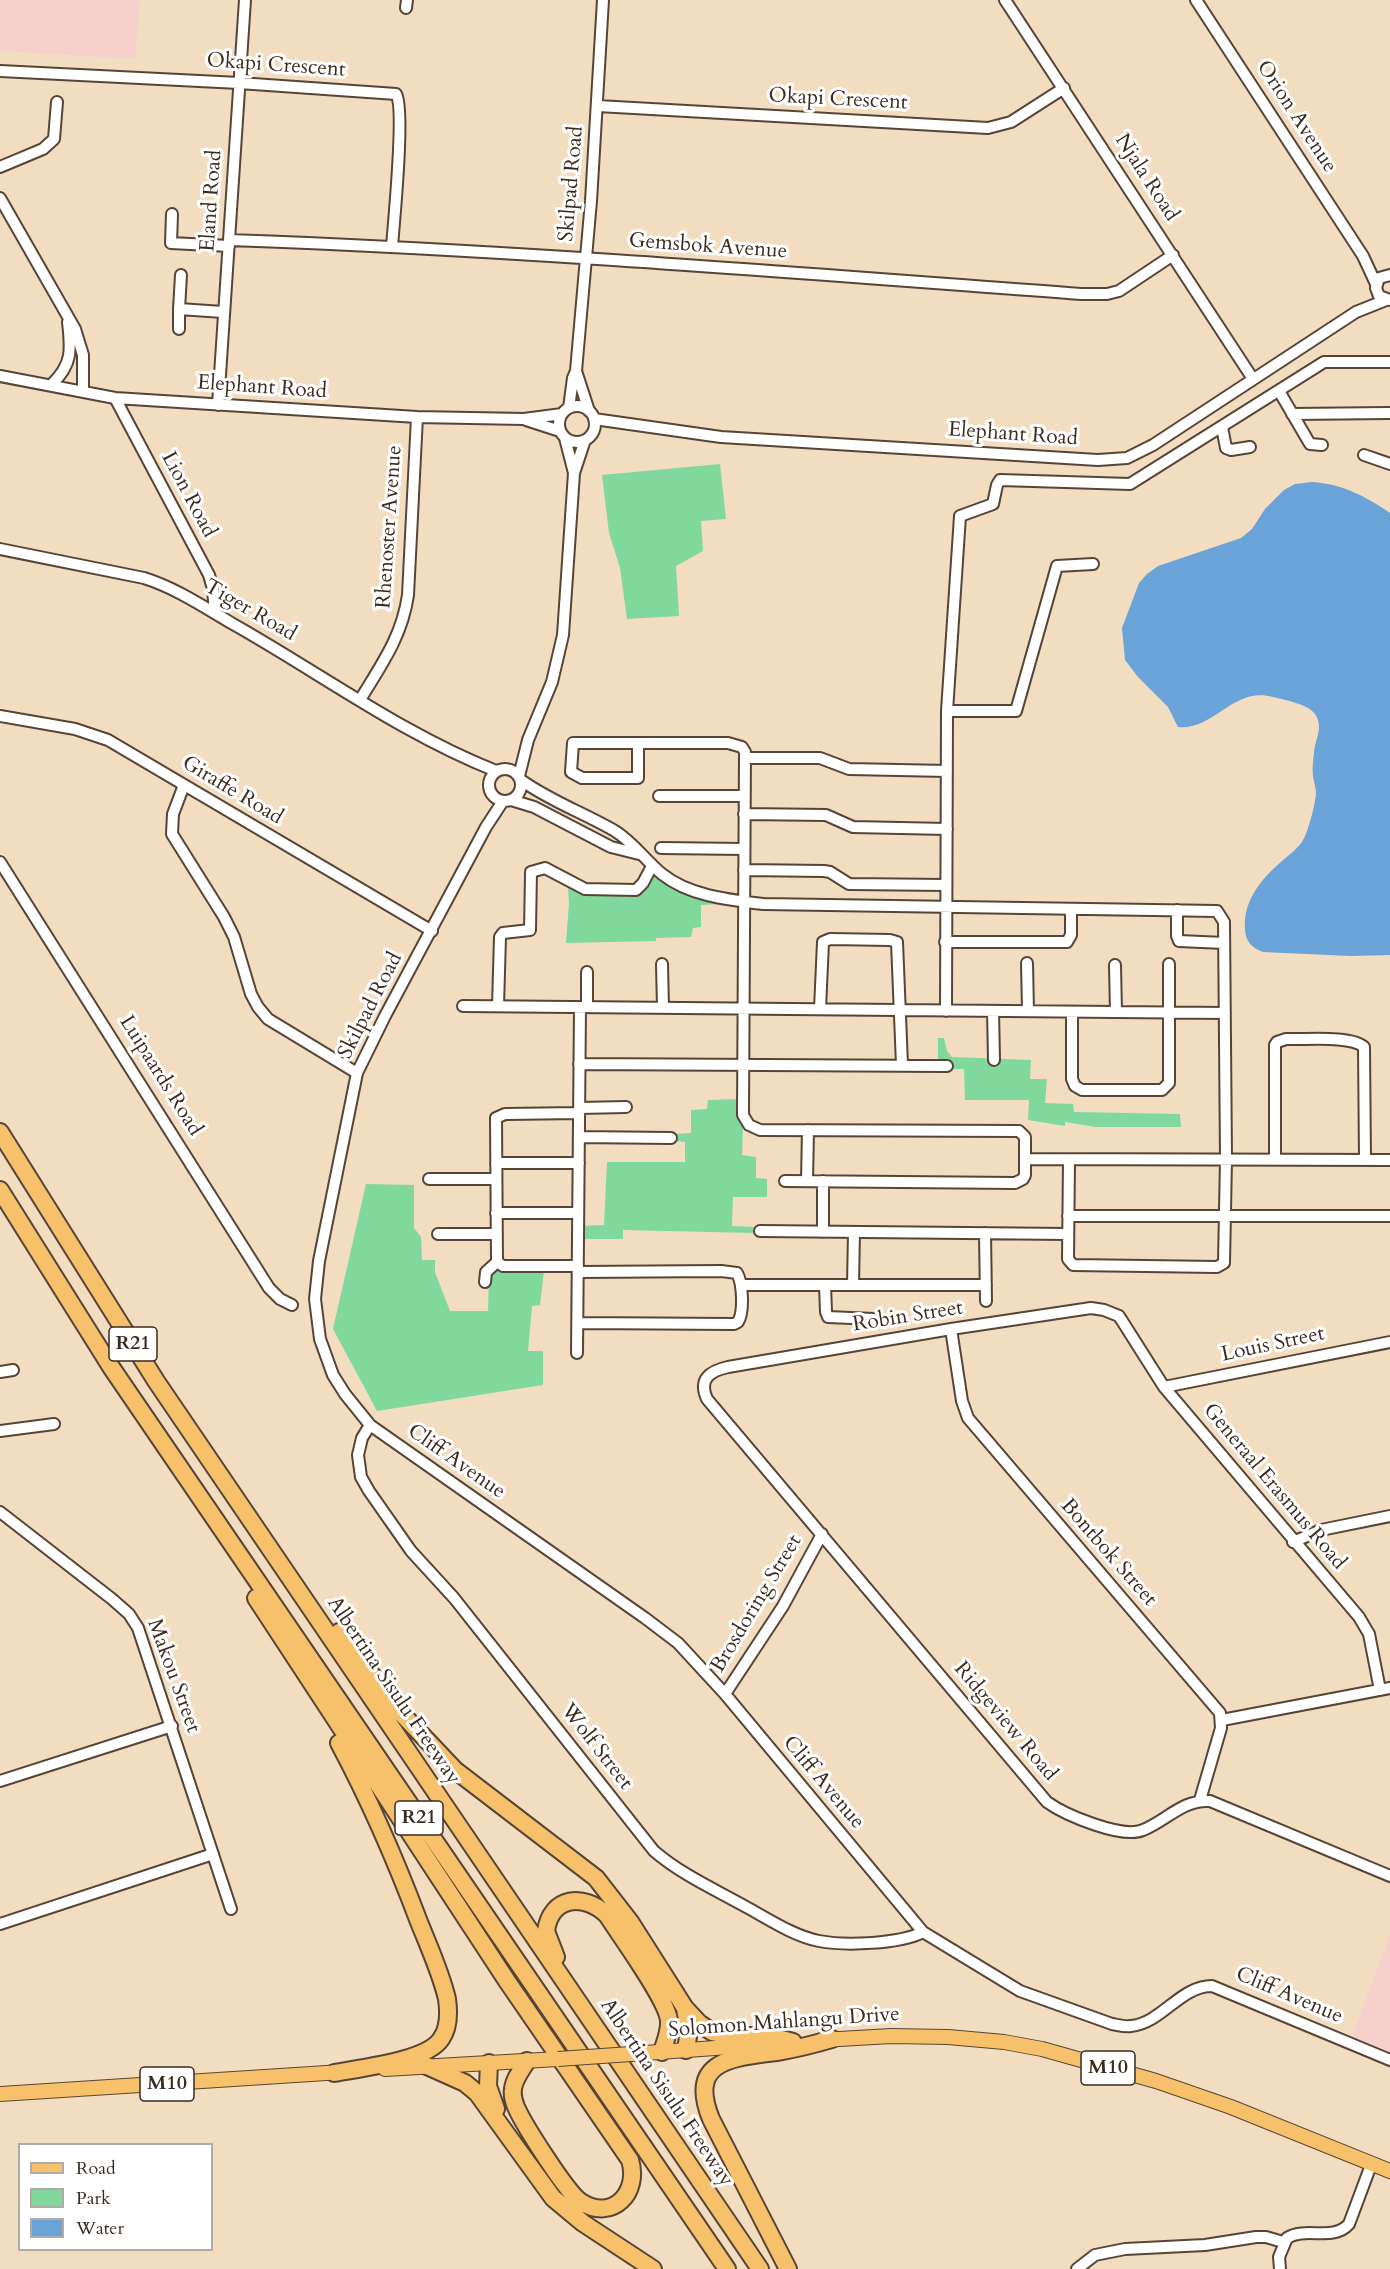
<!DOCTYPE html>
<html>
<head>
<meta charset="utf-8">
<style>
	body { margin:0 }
	#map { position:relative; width:1390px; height:2269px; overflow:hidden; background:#f2ddc1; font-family:Cardo,serif }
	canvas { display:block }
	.legend { position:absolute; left:18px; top:2143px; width:195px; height:108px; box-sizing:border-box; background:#fff; border:2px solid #b1aaa5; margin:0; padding:8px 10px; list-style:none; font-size:18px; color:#3b2a1e }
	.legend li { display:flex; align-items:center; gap:12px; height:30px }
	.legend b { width:30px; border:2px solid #b1aaa5 }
</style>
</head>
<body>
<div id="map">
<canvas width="1390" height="2269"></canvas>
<ul class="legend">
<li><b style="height:8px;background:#f7c06b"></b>Road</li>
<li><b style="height:16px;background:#81d89c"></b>Park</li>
<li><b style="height:16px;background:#69a3d8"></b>Water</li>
</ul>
</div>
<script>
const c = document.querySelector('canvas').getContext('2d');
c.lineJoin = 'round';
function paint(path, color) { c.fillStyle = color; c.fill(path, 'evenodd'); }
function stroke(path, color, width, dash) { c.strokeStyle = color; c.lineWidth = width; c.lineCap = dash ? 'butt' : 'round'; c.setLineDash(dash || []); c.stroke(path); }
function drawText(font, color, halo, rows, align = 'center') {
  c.font = font + ' Cardo,serif'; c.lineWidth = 6; c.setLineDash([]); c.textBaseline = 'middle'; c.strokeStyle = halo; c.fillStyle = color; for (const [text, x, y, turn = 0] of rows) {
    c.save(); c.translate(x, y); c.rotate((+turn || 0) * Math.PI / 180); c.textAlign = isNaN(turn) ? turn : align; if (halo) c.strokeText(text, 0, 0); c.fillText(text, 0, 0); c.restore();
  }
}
const built = new Path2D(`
	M0,0H140L135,59L0,51Z
	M1390,1934V2053L1352,2037Z`);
const green = new Path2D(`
	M720,464L726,519L701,521L703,551L676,566L679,616L627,619L620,568L609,533L602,475Z
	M654,877C663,878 671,887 680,891C693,896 706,900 719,904L701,905V927L693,928L691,937L656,938V941L566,943L569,903L568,885L626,894Z
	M938,1038H944L947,1051L952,1057L1031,1060L1030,1079H1047L1045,1103L1073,1104L1074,1112L1180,1114L1181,1127H1096L1065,1122V1126L1028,1120L1029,1100H965L964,1069H947L938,1058Z
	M738,1099L739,1116L743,1126L742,1155L756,1157V1178L767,1179V1197H733L732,1226L754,1227V1233L623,1230V1239H582L581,1226L604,1225L607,1162H685V1142L675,1141V1134L691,1133V1110L707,1109L708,1100Z
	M366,1184L414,1185V1228L421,1237L422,1260H435V1272L450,1311H488L489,1275L494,1270L544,1271L540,1305L532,1306L528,1351H543V1385L377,1411L333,1329Z`);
const water = new Path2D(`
	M1312,482C1343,484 1365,496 1390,513V955L1351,956L1263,952C1252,948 1245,941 1245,929C1243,901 1261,879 1282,861C1289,855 1297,849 1302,842C1308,833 1315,805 1316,794C1316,788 1314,782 1313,776C1312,769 1313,761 1314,753C1315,739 1324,728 1315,714C1308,704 1285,700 1273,697C1233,686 1214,731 1178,727L1168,707L1138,677L1125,660L1122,628L1139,583L1147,574L1158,566L1241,538L1252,529L1265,509L1284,490L1295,484Z`);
const minor = new Path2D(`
	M1005,0L1253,379
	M1196,0L1363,256L1376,284
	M406,8L407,0
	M0,71L239,83L396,94C405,107 394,222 392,246
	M598,106L988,128L1011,122L1064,88
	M0,167L43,149L54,139L57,102
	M0,198L75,329L83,355V390
	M172,214L171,243L229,246
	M229,240C514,250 797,273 1081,294H1107L1119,291L1173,255
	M181,275L179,309L223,312
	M1390,300L1379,296L1376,288L1379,278L1390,275
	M179,329V309
	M576,371L589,411
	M0,376L115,398L417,417L524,419L562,414
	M52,384C73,364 71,349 68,322
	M1279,391L1310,444L1322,445
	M115,398L209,575L213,589L215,613
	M218,405L245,0
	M559 424a18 18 0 1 1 36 0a18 18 0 1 1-36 0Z
	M569,408L573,378L576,371L591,201L603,0
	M1292,414L1390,413
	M594,419L721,437L1098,460L1127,458L1153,445L1356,312L1386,300
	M526,420L560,431
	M1222,427L1226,448L1231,450L1250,447
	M565,438L574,473
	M1364,455L1390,464
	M0,549L144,578C176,588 204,607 233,624C320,673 402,734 496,771
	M360,700C381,665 402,637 408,595L417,417
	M947,711H1016L1057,566L1093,564
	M0,716L75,729L108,740L432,931
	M638,743V778H582L571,772L573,743H728L742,747L745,752L743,1115L749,1125L760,1130L1019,1131L1025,1137V1175L1023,1179L1015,1183L785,1181
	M745,758H820L849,769L947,771
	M489 785a16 16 0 1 1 32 0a16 16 0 1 1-32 0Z
	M519,776L528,740L552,682L563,635L574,473L585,440
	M521,780C550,801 584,813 615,831C633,842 646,861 662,874C689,896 730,900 763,904L1217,911L1224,922L1226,1159L1224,1263L1217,1267L1073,1265L1068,1259L1069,1160
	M184,785L173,814L172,834L224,917L234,937L251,994L258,1007L268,1019L357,1073
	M659,796H744
	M511,800L534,807L611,847L639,854
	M503,801L486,827L385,1016L357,1073L319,1261L315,1299L320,1339L333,1375L345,1394L370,1425L645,1618L678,1643L725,1694L923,1932L1020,1991L1112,2024C1118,2025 1125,2027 1131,2026C1162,2023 1180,1986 1212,1986L1390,2060
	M744,814L826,815L853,827L947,829
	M661,848L744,849
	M0,862L269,1288L280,1299L292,1305
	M744,870L824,871L830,872L849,884L946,885
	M1177,910V936L1179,941L1224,943
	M945,942H1067L1071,935V911
	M1027,963L1028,1011
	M662,964L663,1008
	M1115,965L1116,1012
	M463,1006L1225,1013
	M498,1006L500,937L503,933L530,930L531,872L545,868L585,889L636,890L643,883L652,866
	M587,1007V972
	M820,1009L823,942L830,939L890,940L897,942L902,1065
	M946,1011L947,711L960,516L993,504L997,485L1000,480L1130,484L1324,362H1390
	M993,1011L994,1060
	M1072,1012V1079L1075,1086L1082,1090H1162L1169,1083V964
	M579,1064L947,1066
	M579,1108L626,1107
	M579,1137L671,1138
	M1025,1159L1390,1160
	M1275,1159V1045L1277,1042L1286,1039C1304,1040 1351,1035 1364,1047L1365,1160
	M496,1163H579
	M429,1179H496
	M807,1181L808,1130
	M496,1213H578
	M1068,1216H1390
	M760,1231L1068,1234
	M823,1232V1181
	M985,1233L986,1301
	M438,1234H496
	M578,1266H503L497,1262L496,1118L505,1114L579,1113
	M485,1282L486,1272L497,1262
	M741,1285H986
	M825,1285L826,1312L828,1317L874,1319
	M853,1285L854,1232
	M578,1323L734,1324L738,1322C744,1312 743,1284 737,1273L721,1271L578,1272
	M951,1329L962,1401L968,1418L1220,1713L1221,1728L1200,1800
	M577,1353L580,1007
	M0,1372L13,1370
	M1164,1387L1390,1342
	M370,1425L362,1438L358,1455L361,1477L369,1491L411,1551L454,1598L654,1851C682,1875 716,1890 748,1908C770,1920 794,1936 819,1941C845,1946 900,1944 923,1932
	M0,1431L54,1424
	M0,1512L112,1599L129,1614L138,1628L231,1909
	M1293,1542L1321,1530L1390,1516
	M1380,1690L1369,1634L1359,1617L1164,1387L1119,1316L1104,1310L1091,1308L951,1329L728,1367C710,1371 698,1379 707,1399L1047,1802C1065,1815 1122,1839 1143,1830C1166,1821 1183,1799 1210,1801L1390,1876
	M725,1694L783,1606L822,1534
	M1222,1720L1390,1688
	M0,1781L172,1726
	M0,1924L213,1854
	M1077,2269L1095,2255L1125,2249L1205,2245L1256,2237H1266L1283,2242
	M1280,2269L1279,2257L1287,2238C1306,2226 1333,2242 1349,2224L1371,2165`);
const major = new Path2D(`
	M822,2040L891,2036L948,2037L1004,2042L1042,2049L1156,2081L1231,2107L1390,2171
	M631,2054L785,2043
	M385,2069L558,2059
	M0,2094L342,2072`);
const highway = new Path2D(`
	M0,1132L156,1381L760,2269
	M0,1190L111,1367L727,2269
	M256,1598L507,1981L630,2160C640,2192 613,2222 581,2202C567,2193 524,2125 516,2107C514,2102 512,2095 513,2089C514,2079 522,2069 527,2061
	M339,1632L401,1713L455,1770L596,1878L631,1923L685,2008L699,2023L712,2032L730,2036H770L793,2042
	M556,1957L546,1931C551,1896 584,1893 607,1915C621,1937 666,1998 669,2020C670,2031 665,2042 662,2052
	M685,2009L689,2030L686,2050
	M489,2063L488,2086L496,2109
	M427,2066L465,2083L477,2093L553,2198L583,2223L653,2269
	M334,2073C360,2068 427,2061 441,2039C449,2028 449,2013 447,1999C441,1973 429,1947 419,1922C396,1861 370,1801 339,1743
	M788,2269L711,2119C686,2057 737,2058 782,2051C799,2048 815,2044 832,2039`);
const majorBridge = new Path2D(`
	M558,2059L631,2054`);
const shields = [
	[133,1344,48],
	[419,1818,48],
	[1108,2068,54],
	[167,2084,54]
];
const shieldNames = [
	["R21",133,1344],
	["R21",419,1818],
	["M10",1108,2068],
	["M10",167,2084]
];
const streetNames = [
	["Okapi Crescent",276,66,4],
	["Okapi Crescent",838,100,3],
	["Orion Avenue",1296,117,57],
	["Njala Road",1146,178,57],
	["Skilpad Road",572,184,-85],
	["Eland Road",212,201,-86],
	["Gemsbok Avenue",708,247,4],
	["Elephant Road",262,388,4],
	["Elephant Road",1013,435,4],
	["Lion Road",188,495,62],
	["Rhenoster Avenue",390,527,-86],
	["Tiger Road",250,611,30],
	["Giraffe Road",232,791,31],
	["Skilpad Road",371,1006,-63],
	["Luipaards Road",160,1076,58],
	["Robin Street",908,1317,-9],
	["Louis Street",1273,1345,-12],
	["Cliff Avenue",456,1462,35],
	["Generaal Erasmus Road",1274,1487,50],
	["Bontbok Street",1108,1553,49],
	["Brosdoring Street",757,1604,-59],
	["Makou Street",173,1676,70],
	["Albertina Sisulu Freeway",393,1691,56],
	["Ridgeview Road",1005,1722,50],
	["Wolf Street",596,1747,52],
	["Cliff Avenue",823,1783,50],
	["Cliff Avenue",1289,1996,23],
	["Solomon Mahlangu Drive",784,2023,-4],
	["Albertina Sisulu Freeway",666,2093,56]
];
paint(built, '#f7d0ce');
paint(green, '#81d89c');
paint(water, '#69a3d8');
stroke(minor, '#564536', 14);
stroke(major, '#564536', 16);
stroke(highway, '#564536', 20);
stroke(minor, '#fff', 10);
stroke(major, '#f7c06b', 14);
stroke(highway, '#f7c06b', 16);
stroke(majorBridge, '#564536', 16, []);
stroke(majorBridge, '#f7c06b', 14);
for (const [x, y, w] of shields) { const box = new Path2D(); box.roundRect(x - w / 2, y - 17, w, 34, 4.5); c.fillStyle = '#fff'; c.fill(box); stroke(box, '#3b2a1e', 1.5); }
drawText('bold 20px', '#3b2a1e', null, shieldNames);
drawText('21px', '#3b2a1e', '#fff', streetNames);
</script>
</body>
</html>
